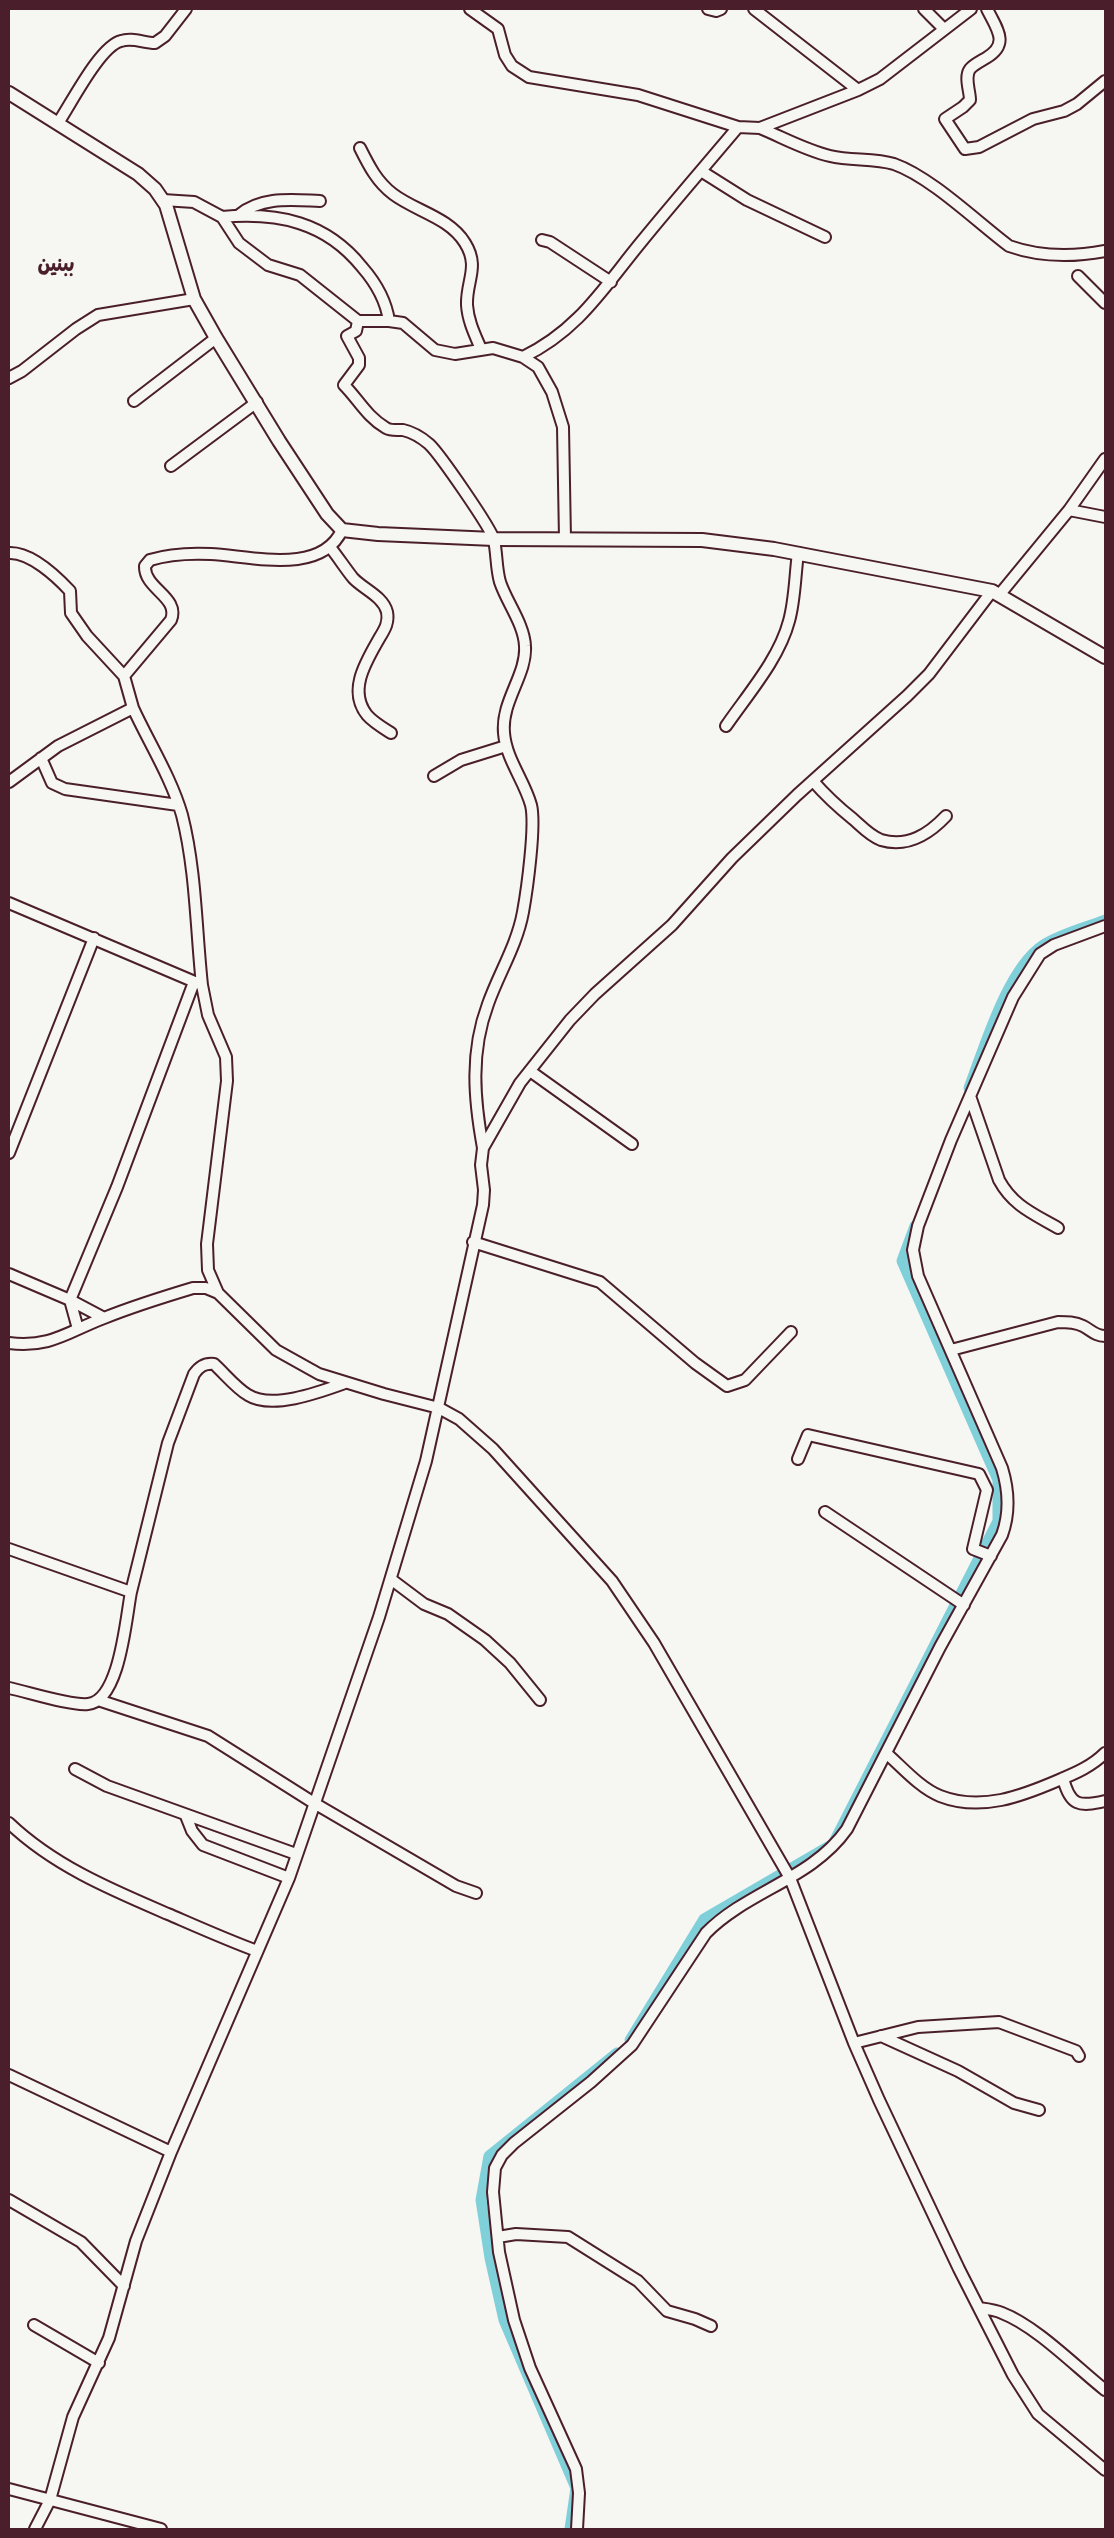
<!DOCTYPE html>
<html>
<head>
<meta charset="utf-8">
<style>
	body { margin:0 }
	#map { position:relative; width:1114px; height:2538px; overflow:hidden; background:#f6f6f2; font-family:Mynerve,sans-serif }
	canvas { display:block }
	.frame { position:absolute; inset:0; border:10px solid #4a1f2b; pointer-events:none }
</style>
</head>
<body>
<div id="map">
<canvas width="1114" height="2538"></canvas>
<div class="frame"></div>
</div>
<script>
const c = document.querySelector('canvas').getContext('2d');
c.lineJoin = 'round';
function stroke(path, color, width, dash) { c.strokeStyle = color; c.lineWidth = width; c.lineCap = dash ? 'butt' : 'round'; c.setLineDash(dash || []); c.stroke(path); }
function drawText(font, color, halo, rows, align = 'center') {
  c.font = font + ' Mynerve,"Playpen Sans Arabic",sans-serif'; c.lineWidth = 4.5; c.setLineDash([]); c.textBaseline = 'middle'; c.strokeStyle = halo; c.fillStyle = color; for (const [text, x, y, turn = 0] of rows) {
    c.save(); c.translate(x, y); c.rotate((+turn || 0) * Math.PI / 180); c.textAlign = isNaN(turn) ? turn : align; if (halo) c.strokeText(text, 0, 0); c.fillText(text, 0, 0); c.restore();
  }
}
const canal = new Path2D(`
	M969,1088C984,1049 1007,970 1042,946C1060,934 1085,928 1105,920
	M630,2040L704,1919L833,1844L998,1521V1480L902,1261L915,1226
	M570,2529L576,2488L504,2320L490,2258L481,2200L489,2156L617,2053`);
const minor = new Path2D(`
	M470,9L498,29L505,55L512,66L529,77L638,95L738,127
	M708,9L716,11L721,9
	M754,9L858,90
	M924,9L944,29
	M971,9L880,79L858,90L760,128C784,138 805,150 830,156C851,161 874,158 894,164C931,177 977,222 1009,246C1040,257 1073,257 1105,251
	M987,9C997,29 1010,44 986,58C981,61 973,65 970,69C964,77 970,91 970,100L963,107L945,119L965,149L979,147L1033,119L1064,111L1077,104L1105,81
	M58,123C71,104 100,46 121,41C132,37 144,43 155,43L165,36L186,9
	M360,148C369,166 377,182 393,194C415,211 449,217 465,243C480,267 466,281 467,305C468,321 475,335 481,349
	M701,171L747,200L825,237
	M163,200L194,202L222,217L239,243L268,265L300,275L358,321H389L403,323L435,350L455,354L493,348L523,357L538,367L552,392L563,427L565,539
	M239,215C262,196 292,200 320,201
	M222,217C278,212 326,222 362,267C376,283 386,300 389,321
	M542,240L550,242L611,282
	M1078,276L1105,303
	M358,321L356,331L347,336L359,358V365L344,385C358,399 367,417 386,428C391,431 397,430 403,430C412,432 422,438 429,444C439,453 491,528 494,540C497,554 496,568 500,582C507,603 524,624 525,646C527,675 501,701 504,733C506,759 524,780 531,805C536,825 527,890 523,912C517,945 499,973 488,1004C470,1052 474,1099 483,1148
	M523,357C579,330 604,287 642,241C673,203 706,165 738,127L760,128
	M9,378L22,371L76,329L98,315L194,299
	M134,401L216,338
	M171,466L257,402
	M1069,510L1105,517
	M330,547C338,557 345,568 353,578C363,589 383,596 387,612C389,622 385,629 380,637C367,660 347,690 367,715C373,722 383,728 391,733
	M9,553C30,552 56,576 70,591L71,613L87,636L124,676
	M1000,594L1069,510L1105,459
	M133,708C149,743 171,777 182,815C196,870 196,929 202,985
	M726,726C748,694 779,659 789,621C795,600 795,575 798,553
	M41,758L52,783L65,789L178,805
	M434,776L461,760L506,746
	M813,781C826,796 838,807 853,819C861,826 870,836 881,840C908,848 929,834 946,816
	M9,782L58,746L133,708L124,676L171,620C180,597 144,589 145,566L150,560C169,554 190,553 211,554C250,556 321,576 342,530
	M9,903L202,985L208,1015L226,1057L227,1081L207,1244L208,1270L218,1293L276,1350L319,1374L384,1394L439,1408L459,1419L493,1449L612,1581L654,1643L790,1878L854,2043L879,2100L959,2269L1013,2375L1038,2414L1105,2470
	M530,1071L632,1144
	M970,1096L999,1180C1013,1206 1034,1214 1058,1228
	M9,1153L94,938
	M473,1242L600,1282L695,1363L727,1386L745,1380L791,1332
	M9,1274L70,1300L104,1318
	M78,1329L70,1300L117,1187L194,982
	M9,1343C51,1348 67,1332 104,1318C134,1306 163,1297 193,1288H206L218,1293
	M951,1350L1058,1322C1067,1322 1075,1322 1083,1326C1091,1330 1095,1336 1105,1336
	M798,1459L808,1435L979,1474L987,1490L973,1549L991,1556
	M825,1512L964,1605
	M9,1549L131,1592L168,1443L194,1374C199,1367 204,1363 214,1364C225,1374 236,1388 248,1395C272,1410 320,1392 345,1383
	M392,1580L424,1604L448,1614L485,1640L510,1663L540,1700
	M9,1688C28,1692 71,1706 88,1704C120,1701 126,1617 131,1592
	M98,1700L208,1736L314,1803L456,1886L476,1893
	M886,1753C902,1767 920,1788 940,1796C981,1812 1022,1796 1059,1780C1076,1773 1092,1766 1105,1753
	M75,1769L107,1786L296,1854
	M1063,1778C1070,1806 1079,1807 1105,1801
	M186,1816L192,1831L203,1845L289,1878
	M9,1823C54,1866 112,1890 168,1914C198,1927 227,1940 257,1951
	M881,2036L958,2071L1014,2103L1039,2110
	M854,2043L918,2027L999,2022L1076,2051L1079,2056
	M9,2075L171,2152
	M9,2200L81,2242L124,2286
	M498,2237L516,2234L568,2237L638,2281L667,2311L695,2319L711,2326
	M979,2308C987,2309 996,2310 1002,2313C1036,2326 1076,2367 1105,2390
	M34,2325L99,2363
	M9,2489L161,2529
	M35,2529L50,2500L73,2417L109,2338L136,2241L171,2152L289,1878L379,1617L426,1461L483,1205L484,1190L481,1165L483,1148L520,1083L570,1020L595,994L672,925L732,858L797,795L907,696L929,674L992,591
	M577,2529L579,2493L576,2469L530,2368L514,2320L499,2252L493,2192L495,2168L502,2155L514,2143L591,2082L632,2045L706,1933C747,1891 812,1879 847,1829L940,1647L1002,1535C1010,1513 1009,1491 1002,1468L918,1276L913,1250L918,1226L951,1140L1013,997L1040,954L1054,945L1105,926`);
const major = new Path2D(`
	M9,93L138,174L155,189L166,205L194,299L216,338L279,441L327,514L342,530L378,534L494,539L702,540L774,549L992,591L1105,657`);
const quarterNames = [
	["ببنين",56,267]
];
stroke(canal, '#80d0da', 11);
stroke(minor, '#4a1f2b', 14);
stroke(major, '#4a1f2b', 16);
stroke(minor, '#f6f6f2', 10);
stroke(major, '#f6f6f2', 12);
drawText('bold 20px', '#4a1f2b', '#f6f6f2', quarterNames);
</script>
</body>
</html>
